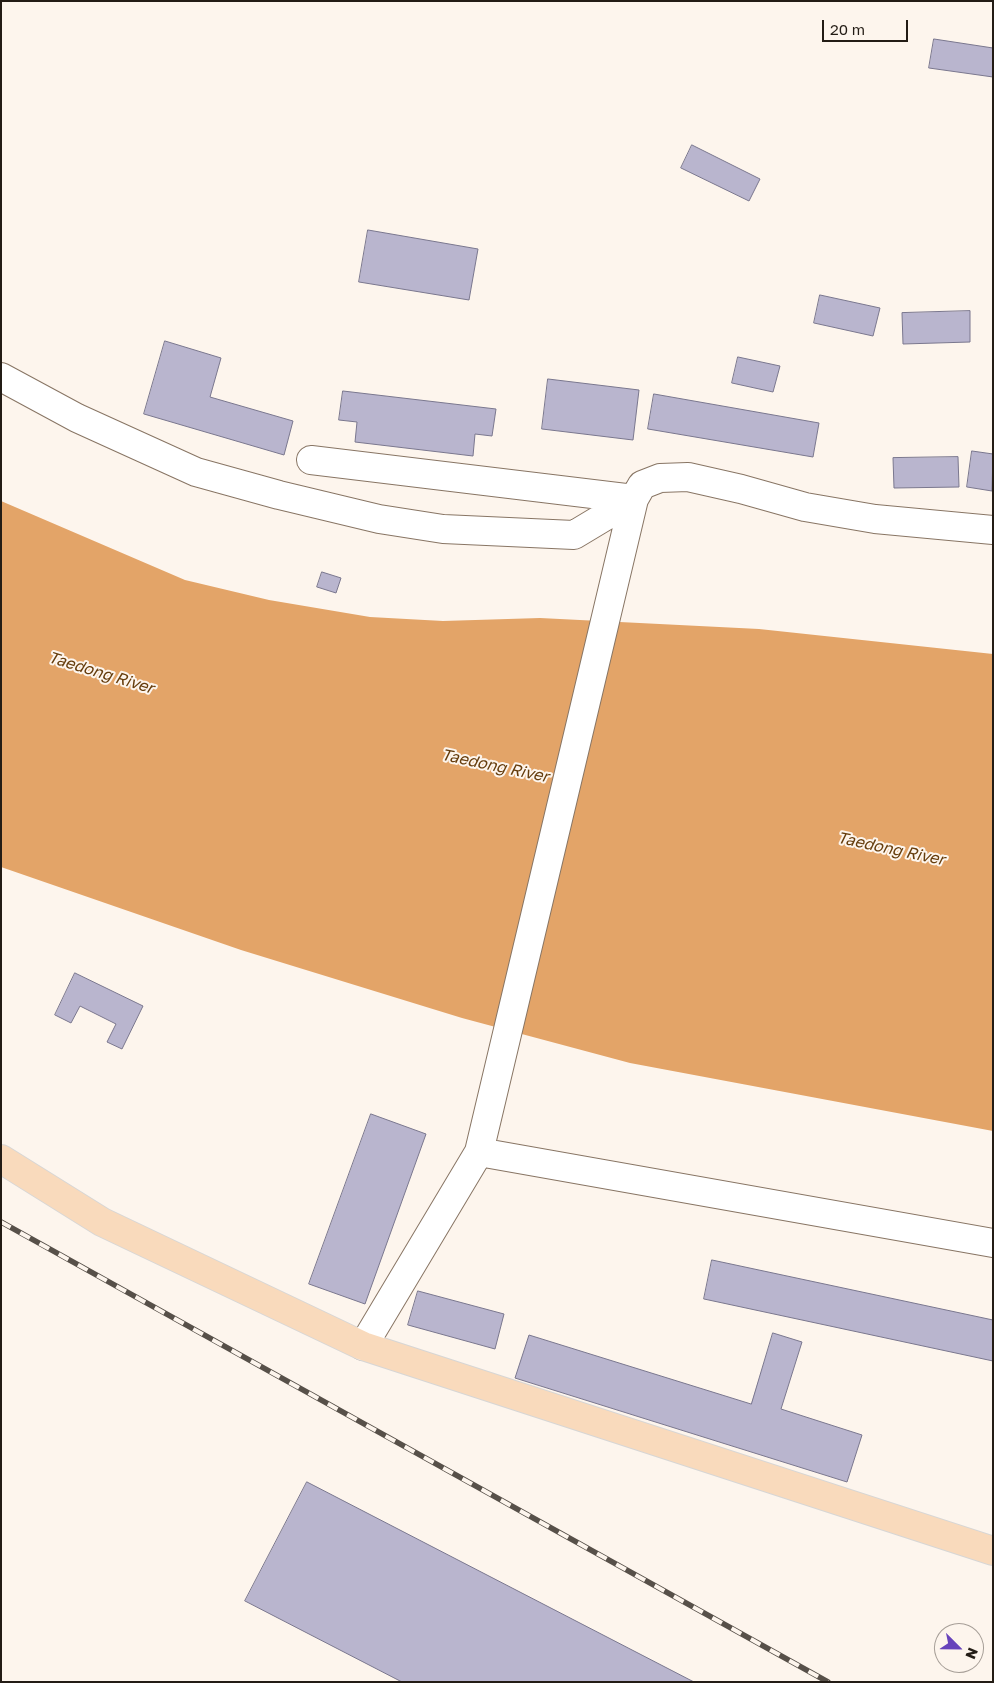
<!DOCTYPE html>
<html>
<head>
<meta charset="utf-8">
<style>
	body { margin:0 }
	#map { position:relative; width:994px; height:1683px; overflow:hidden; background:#fdf5ed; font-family:"Golos Text",sans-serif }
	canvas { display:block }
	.frame { position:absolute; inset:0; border:2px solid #231c15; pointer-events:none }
	.north { position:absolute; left:934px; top:1623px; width:50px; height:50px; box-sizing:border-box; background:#fdf5ed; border:1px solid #a69e97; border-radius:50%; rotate:113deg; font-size:14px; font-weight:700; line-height:20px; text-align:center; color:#231c15 }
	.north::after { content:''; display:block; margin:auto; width:18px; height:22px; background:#6743bb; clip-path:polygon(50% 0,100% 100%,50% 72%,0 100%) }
	.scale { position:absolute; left:822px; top:20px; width:86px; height:22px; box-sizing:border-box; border:2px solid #231c15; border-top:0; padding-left:6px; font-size:15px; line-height:18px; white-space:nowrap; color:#231c15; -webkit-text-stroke:4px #fdf5ed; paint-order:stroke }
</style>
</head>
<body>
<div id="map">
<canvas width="994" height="1683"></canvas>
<div class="frame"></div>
<div class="north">N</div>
<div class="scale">20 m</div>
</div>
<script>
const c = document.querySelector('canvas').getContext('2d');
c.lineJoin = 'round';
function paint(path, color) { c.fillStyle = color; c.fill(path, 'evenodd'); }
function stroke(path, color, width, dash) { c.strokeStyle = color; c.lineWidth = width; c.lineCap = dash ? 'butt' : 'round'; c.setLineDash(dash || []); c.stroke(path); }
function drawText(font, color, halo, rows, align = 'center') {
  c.font = font + ' "Golos Text",sans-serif'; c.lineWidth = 4; c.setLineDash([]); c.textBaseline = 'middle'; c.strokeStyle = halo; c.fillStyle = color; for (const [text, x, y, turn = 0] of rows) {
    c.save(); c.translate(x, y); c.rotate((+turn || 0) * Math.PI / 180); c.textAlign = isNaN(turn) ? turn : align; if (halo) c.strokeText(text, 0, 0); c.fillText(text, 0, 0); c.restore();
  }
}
const water = new Path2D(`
	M1,501L185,580L269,600L370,617L443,621L540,618L759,629L993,654V1131L630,1063L462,1018L241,950L1,867Z`);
const building = new Path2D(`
	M934,39L993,48V77L929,68Z
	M692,145L760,179L749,201L681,168Z
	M368,230L478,249L469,300L359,282Z
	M820,295L880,308L873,336L814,323Z
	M970,311V342L903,344L902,313Z
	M165,341L221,358L210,397L293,421L284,455L144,414Z
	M738,357L780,366L773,392L732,383Z
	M548,379L639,390L633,440L542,429Z
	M343,391L496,409L492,436L475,434L473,456L355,442L357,422L339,420Z
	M654,394L819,423L813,457L648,429Z
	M972,451L993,454L992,491L967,487Z
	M958,457L959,487L894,488L893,458Z
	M322,572L341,578L336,593L317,587Z
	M75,973L143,1006L122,1049L107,1042L116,1024L80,1006L71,1023L55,1015Z
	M371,1114L426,1134L365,1304L309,1284Z
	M712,1260L993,1320V1361L704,1299Z
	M418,1291L504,1314L495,1349L408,1325Z
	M773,1333L802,1342L781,1409L862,1435L847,1482L515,1378L529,1335L751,1404Z
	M307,1482L694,1682H402L245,1601Z`);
const minor = new Path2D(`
	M1,377L77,418L196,472L279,495L379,519L443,529L574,535L634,499
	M311,460L634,499
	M479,1152L634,499L642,485L660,478L688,477L741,489L805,507L875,519L993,530
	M363,1346L479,1152L993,1243`);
const primary = new Path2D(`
	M1,1159L102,1222L363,1346L993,1551`);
const rail = new Path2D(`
	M1,1222L828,1682`);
const waterNames = [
	["Taedong River",101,673,17],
	["Taedong River",495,766,12],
	["Taedong River",891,849,12]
];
paint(water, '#e3a468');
paint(building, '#b9b5ce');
stroke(building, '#7a778e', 1);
stroke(minor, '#887564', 30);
stroke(primary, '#d7d6d5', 30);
stroke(minor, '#fff', 28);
stroke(primary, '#f9dabc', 28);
stroke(rail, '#575049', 5.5);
stroke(rail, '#fdf5ed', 4, [11]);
drawText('italic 16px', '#663d0d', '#fdf5ed', waterNames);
</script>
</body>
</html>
